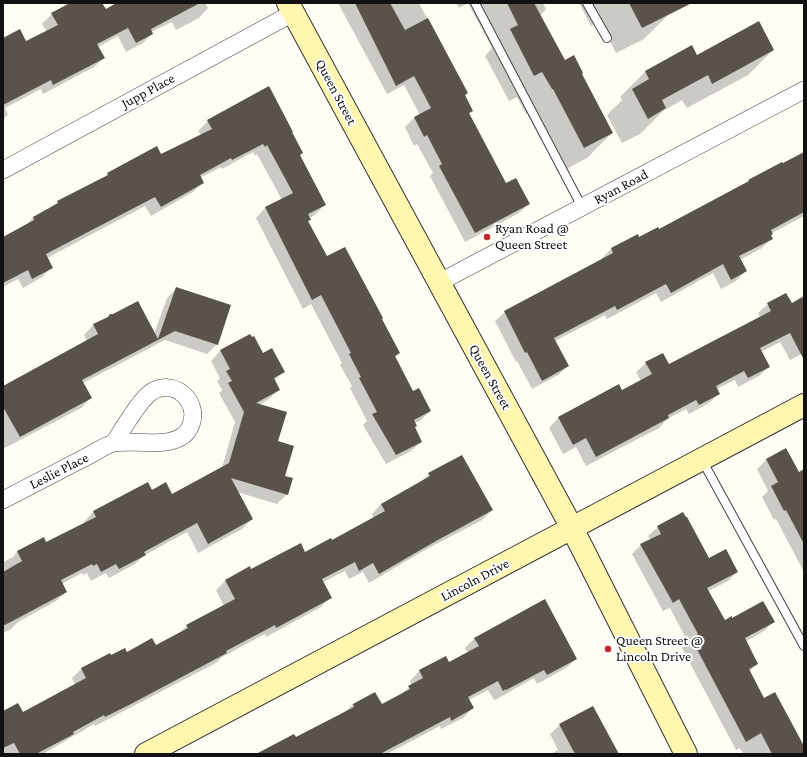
<!DOCTYPE html>
<html>
<head>
<meta charset="utf-8">
<style>
	body { margin:0 }
	#map { position:relative; width:807px; height:757px; overflow:hidden; background:#fffdf5; font-family:"Crimson Pro",serif }
	canvas { display:block }
	.frame { position:absolute; inset:0; border:4px solid #111; pointer-events:none }
</style>
</head>
<body>
<div id="map">
<canvas width="807" height="757"></canvas>
<div class="frame"></div>
</div>
<script>
const c = document.querySelector('canvas').getContext('2d');
c.lineJoin = 'round';
function paint(path, color) { c.fillStyle = color; c.fill(path, 'evenodd'); }
function stroke(path, color, width, dash) { c.strokeStyle = color; c.lineWidth = width; c.lineCap = dash ? 'butt' : 'round'; c.setLineDash(dash || []); c.stroke(path); }
function drawText(font, color, halo, rows, align = 'center') {
  c.font = font + ' "Crimson Pro",serif'; c.lineWidth = 4; c.setLineDash([]); c.textBaseline = 'middle'; c.strokeStyle = halo; c.fillStyle = color; for (const [text, x, y, turn = 0] of rows) {
    c.save(); c.translate(x, y); c.rotate((+turn || 0) * Math.PI / 180); c.textAlign = isNaN(turn) ? turn : align; if (halo) c.strokeText(text, 0, 0); c.fillText(text, 0, 0); c.restore();
  }
}
const shadow = new Path2D(`
	M72,3H101L105,10L119,3H205L208,8L199,18L176,30L172,22L151,32L152,34L143,43L126,52L118,36L98,47L104,58L94,67L43,94L41,89L5,108L8,114L3,120V39L26,43L47,32L42,24L52,14Z
	M338,3H419L466,93L464,95L472,111L469,114L506,184L529,204L519,213L465,242L430,176L433,173L417,144L414,146L405,127L414,118L420,115L404,85L387,94Z
	M456,3H468L459,8Z
	M468,3H543L546,9L540,16L565,61L581,74L612,133L587,158L559,173L527,114H526L517,97L509,101L485,56L492,48Z
	M579,3H664L670,13L644,39L616,53L600,21L591,26Z
	M692,47L697,56L773,50L748,75L687,108L682,100L663,111L640,134L622,143L607,115L622,100L620,97L645,72Z
	M208,121L291,133L299,156L324,205L315,215L309,218L310,219L307,222L326,258L381,319L399,353L395,357L413,392L430,411L420,421L415,423L414,428L421,442L411,451L386,464L363,425L367,421L350,388L352,386L340,365L342,363L311,304L303,309L256,218L265,208L282,200L257,154L255,156L253,152L222,169L221,167L200,178L203,182L193,192L151,216L145,206L47,258L52,267L42,277L23,288L18,279L3,287V238L24,227L33,218L52,207L58,202L104,178L108,174L161,156L201,135L198,131Z
	M804,153V216L772,233L770,236L771,239L762,248L740,260L746,271L736,281L721,289L713,273L661,302L656,293L607,319L605,315L555,341L568,366L558,375L532,389L517,361L516,362L495,321L505,312L603,260L602,258L611,249L659,230Z
	M176,289L217,344L207,354L165,340L83,383L91,398L81,408L3,449V387L87,341L84,335L93,325L107,318L154,334L167,298Z
	M804,297V353L790,360L780,342L761,352L769,367L759,376L738,387L735,380L716,389L719,394L709,403L689,414L686,409L667,419L659,428L586,466L576,447L563,454L549,428L558,418L619,386L622,391L641,381L636,372L646,363L668,366L760,317L758,313L768,304H791Z
	M249,335L263,354L283,372L274,381L279,389L269,399L259,405L277,442L287,494L277,504L237,492L252,519L242,529L198,553L187,532L145,555L135,564L109,578L106,573L91,581L87,573L83,575L82,573L62,584L66,592L56,601L18,622L10,630L3,633V562L13,557L17,552L43,538L46,543L85,524L84,522L93,512L147,483L152,491L172,495L222,468L235,422L219,393L222,390L217,381L220,378L211,361L220,351Z
	M786,449L799,473L804,471V572L776,519L774,520L762,497L768,491L757,469L766,460Z
	M429,474L492,510L482,520L425,550L369,583L363,572L349,579L345,571L323,582L330,597L321,607L266,637L265,634L222,657L216,663L118,714L95,726L94,724L43,754L3,753V713L23,714L75,685L72,678L81,669L109,655L110,656L155,647L177,635L187,626L224,606L216,590L225,581L251,570L305,553L332,542L374,519L372,514L381,504L419,484Z
	M658,527L708,559L737,572L728,581L708,591L724,621L732,619L773,622L764,631L745,642L757,664L749,672L764,699L804,748V754H743L740,748L736,750L682,648L688,642L670,608L663,611L632,554L641,545L651,540L648,536Z
	M475,638L576,659L566,668L537,684L534,678L497,699L494,700L488,690L469,700L473,708L463,718L441,729L440,726L387,754H262L344,713L353,704L381,705L399,696L412,685L410,681L419,671L445,657L449,663L468,653L465,648Z
	M560,725L618,754H551L558,750L550,734Z`);
const building = new Path2D(`
	M70,3H102L106,9L116,3H200L151,29L153,34L136,43L128,28L97,44L105,58L53,85L51,80L3,105V38L20,29L26,41L58,25L51,13Z
	M355,3H390L405,30L428,18L468,93L465,95L473,111L469,113L506,183L516,178L530,204L475,233L439,166L442,164L427,135L424,137L414,117L431,108L414,76L396,86Z
	M507,3H534L565,60L574,55L583,73L582,74L613,133L584,148L553,89H552L542,72L534,76L510,29L518,25Z
	M629,3H692L642,28Z
	M759,21L774,50L712,84L708,75L662,100L666,108L648,119L632,89L649,79L645,71L692,45L697,55Z
	M269,86L293,132H292L303,153L300,155L326,205L308,214L311,220L308,221L327,256L345,247L383,318L382,319L400,353L395,356L413,391L419,388L431,411L414,420L417,426L415,427L422,442L396,455L372,414L377,412L359,378L361,377L349,354L351,353L321,295L312,300L265,207L293,193L267,145L265,147L263,144L232,160L231,158L200,175L204,183L161,207L155,197L46,254L53,268L32,279L28,270L3,283V237L34,220L33,217L58,203L57,201L108,175L107,173L157,146L161,154L212,129L207,120Z
	M804,152V212L771,230L773,234L771,235L773,239L739,256L747,271L731,280L723,264L671,293L666,284L617,310L615,306L554,338L569,366L542,381L527,352L525,353L504,311L613,253L611,248L638,234L639,237L658,227L659,229L749,181L748,180L782,162L783,163Z
	M176,287L231,305L218,345L175,331L82,380L92,398L20,437L3,407V386L98,334L93,324L108,317L110,314H113L138,301L158,339Z
	M786,293L792,303L804,296V360L790,333L760,348L770,367L748,378L744,371L716,386L720,394L699,405L696,400L668,415L669,418L596,457L586,438L573,445L558,417L619,384L622,390L652,374L645,362L663,353L669,364L771,311L767,303Z
	M250,334L252,337L254,336L263,353L272,348L285,372L274,378L280,390L256,403L287,412L278,441L294,446L285,476L293,478L288,495L231,478L253,519L208,544L197,523L144,552L146,555L119,569L116,564L101,572L97,564L93,566L92,564L61,580L67,592L3,626V572L22,561L17,551L44,537L46,542L96,517L93,511L148,482L152,490L166,482L172,494L229,463L244,412L228,383L232,381L226,371L230,369L220,350Z
	M786,448L799,472L804,469V544L786,510L784,511L771,486L778,482L766,459Z
	M462,455L493,510L436,541L379,574L373,563L359,571L355,562L322,579L332,598L276,628L275,625L226,651L227,653L129,705L105,717L104,715L73,732L74,734L36,754H20L14,743L3,748V711L18,703L23,712L86,678L81,668L110,653L111,655L125,648L127,652L152,638L156,645L188,628L186,625L235,599L225,580L250,566L251,569L301,543L305,552L331,538L332,540L385,511L381,504L430,476L428,473Z
	M683,512L686,517H687L709,558L726,549L738,572L707,588L725,620L732,616V618L763,601L775,622L745,638L758,664L749,669L764,698L775,692L804,746V754H772L761,733L746,742L691,638L698,634L679,599L673,603L640,544L661,534L657,526Z
	M545,599L577,659L547,675L544,670L506,690V689L503,691L498,681L468,697L474,708L451,721L450,717L380,754H256L294,734L296,737L354,707L353,704L375,692L382,704L410,689L408,686L423,678L419,670L446,656L449,662L479,646L474,638Z
	M593,706L619,754H575L559,724Z`);
const lane = new Path2D(`
	M475,3L582,207
	M587,3L607,38
	M702,460L804,646`);
const street = new Path2D(`
	M3,170L293,13
	M438,283L804,90
	M3,500C30,486 57,472 84,458C93,454 105,445 114,443C118,442 123,443 126,442C146,442 181,448 190,427C202,402 173,376 150,393C139,401 122,430 114,443`);
const secondary = new Path2D(`
	M288,3L572,528L686,754
	M146,754L804,405`);
const markers = [
	[487,237,4,"#c4262e"],
	[608,649,4,"#c4262e"]
];
const streetNames = [
	["Jupp Place",148,91,-28],
	["Queen Street",336,92,62],
	["Ryan Road",621,187,-28],
	["Queen Street",490,377,61],
	["Leslie Place",59,471,-27],
	["Lincoln Drive",475,580,-28]
];
const poiNames = [
	["Ryan Road @",495,229],
	["Queen Street",495,245],
	["Queen Street @",616,641],
	["Lincoln Drive",616,657]
];
paint(shadow, '#0003');
paint(building, '#5a524d');
stroke(lane, '#444', 10);
stroke(street, '#444', 18);
stroke(secondary, '#333', 24);
stroke(lane, '#fff', 8);
stroke(street, '#fff', 17);
stroke(secondary, '#fff6b0', 22);
for (const [x, y, r, color] of markers) { const dot = new Path2D(); dot.arc(x, y, r, 0, 2 * Math.PI); c.fillStyle = color; c.fill(dot); stroke(dot, '#fff', 1.5); }
drawText('14px', '#111', '#fff', streetNames);
drawText('14px', '#111', '#fff', poiNames, 'left');
</script>
</body>
</html>
